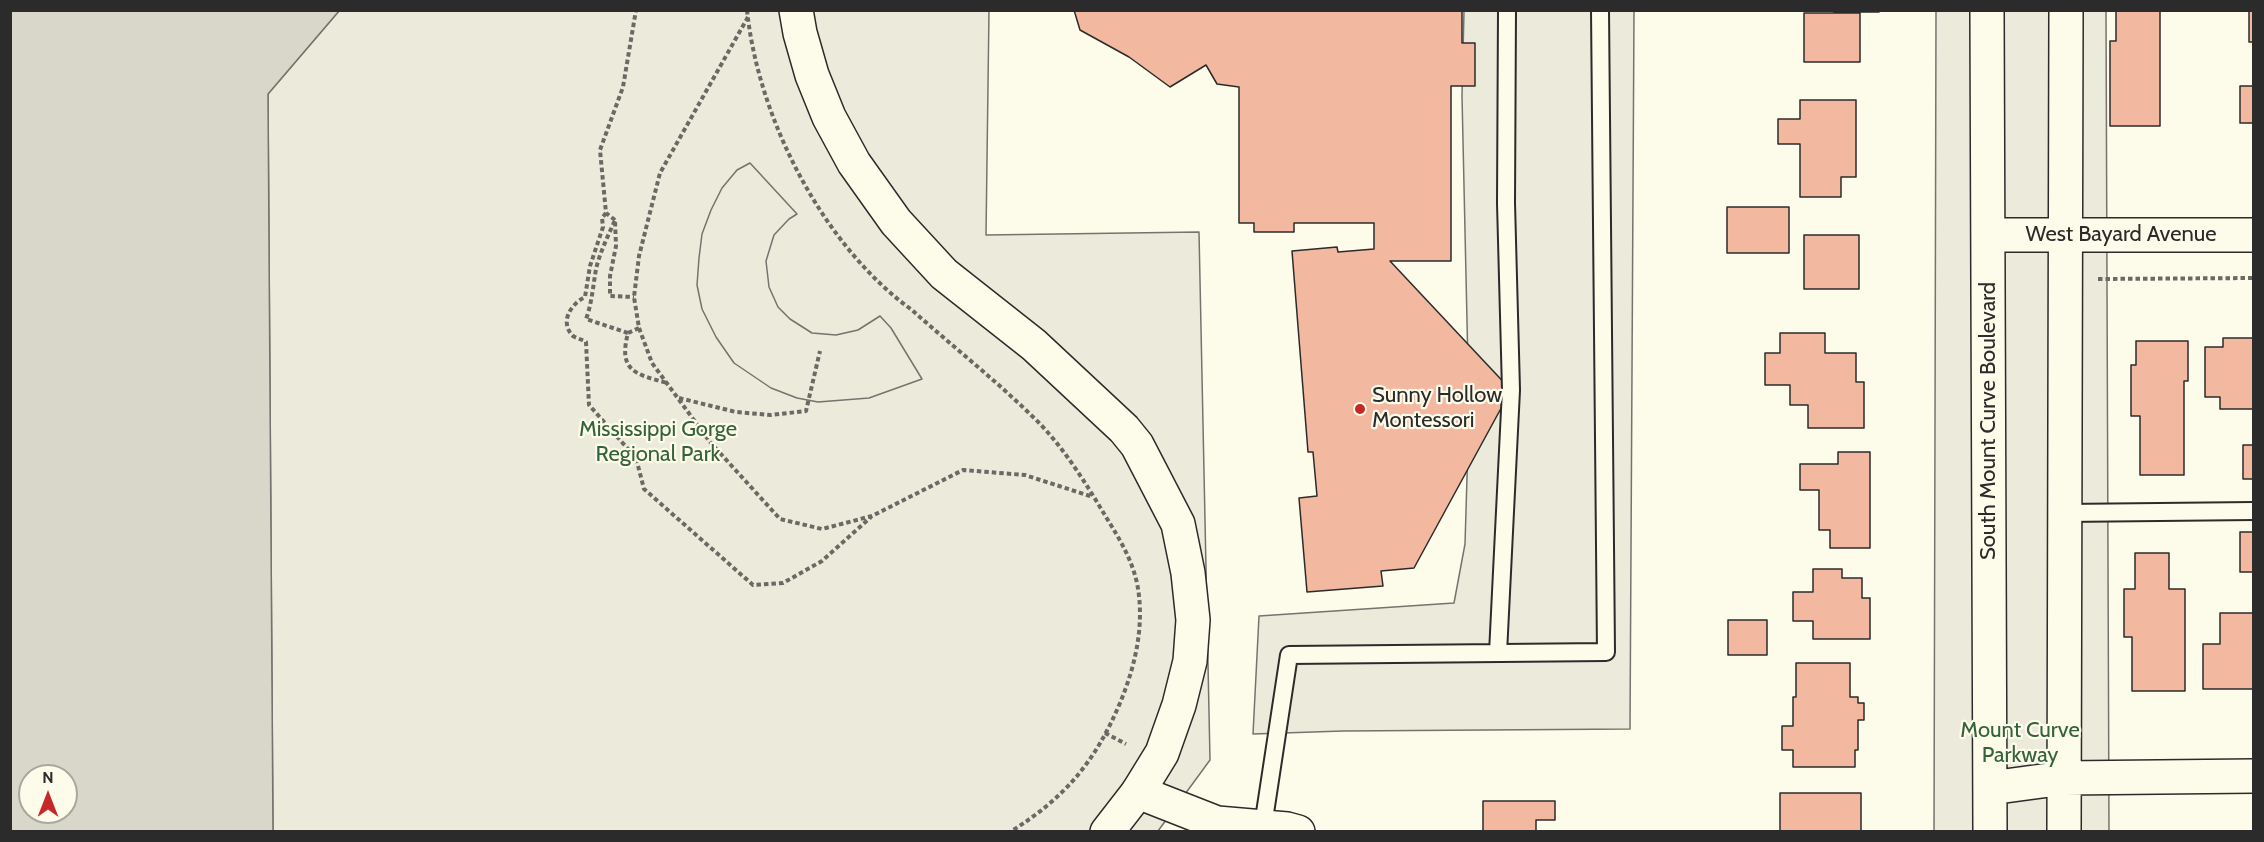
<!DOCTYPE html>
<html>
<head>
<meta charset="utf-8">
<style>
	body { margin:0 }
	#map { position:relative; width:2264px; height:842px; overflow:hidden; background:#fdfbea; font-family:Cabin,sans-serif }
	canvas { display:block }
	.frame { position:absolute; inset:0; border:12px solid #2b2b2b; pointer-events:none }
	.north { position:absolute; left:18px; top:764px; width:60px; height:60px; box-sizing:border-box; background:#fdfbea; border:2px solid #a9a89e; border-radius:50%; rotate:0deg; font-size:16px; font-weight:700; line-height:24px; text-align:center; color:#2b2b2b }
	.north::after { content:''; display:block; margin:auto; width:21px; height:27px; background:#c62828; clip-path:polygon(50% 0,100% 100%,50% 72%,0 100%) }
</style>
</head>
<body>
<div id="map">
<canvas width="2264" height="842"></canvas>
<div class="frame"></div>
<div class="north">N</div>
</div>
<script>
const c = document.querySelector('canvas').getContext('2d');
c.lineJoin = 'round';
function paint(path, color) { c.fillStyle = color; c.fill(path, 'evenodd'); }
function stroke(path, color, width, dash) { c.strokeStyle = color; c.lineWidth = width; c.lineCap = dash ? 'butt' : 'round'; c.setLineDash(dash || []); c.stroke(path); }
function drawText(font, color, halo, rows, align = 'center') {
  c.font = font + ' Cabin,sans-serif'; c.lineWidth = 4.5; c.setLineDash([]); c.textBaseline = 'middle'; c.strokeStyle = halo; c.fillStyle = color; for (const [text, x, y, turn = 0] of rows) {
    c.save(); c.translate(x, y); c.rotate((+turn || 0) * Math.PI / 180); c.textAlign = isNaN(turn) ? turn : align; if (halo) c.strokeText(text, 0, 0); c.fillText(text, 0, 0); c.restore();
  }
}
const green = new Path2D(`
	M339,11H989L986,235L1199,232L1210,760L1158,831H273L268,94Z
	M1936,11H2106L2109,831L1934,832Z`);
const parking = new Path2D(`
	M1464,11H1634L1630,729L1343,731L1253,734L1259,616L1454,603L1465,544L1469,411L1462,96Z
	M750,163L797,214L789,219L774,235L766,261L769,287L778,307L790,319L812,333L836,335L858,330L880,316L891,328L922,379L869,398L818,402L797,398L771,388L734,363L716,337L702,309L697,285L699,258L702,234L711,210L722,188L737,170Z`);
const water = new Path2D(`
	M10,11H339L268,94L273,831H11ZM30,776H66V812H30Z`);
const building = new Path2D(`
	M1074,10H1462V43H1475V86H1451V261H1390L1511,390L1414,568L1381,571L1383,586L1307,592L1299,498L1317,496L1313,452H1308L1292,251L1337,247L1338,252L1374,249V223H1294V232H1254V223H1239V87L1217,84L1206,65L1170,87L1129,57L1080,30Z
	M1834,10H1879V12H1834Z
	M2116,10H2160V126H2110V41H2116Z
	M2249,10H2254V42H2249Z
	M1804,13H1860V62H1804Z
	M2240,86H2254V123H2240Z
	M1800,100H1856V177H1841V197H1800V144H1778V119H1800Z
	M1727,207H1789V253H1727Z
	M1804,235H1859V289H1804Z
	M1780,333H1825V353H1856V382H1864V428H1808V405H1790V385H1765V353H1780Z
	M2223,338H2254V409H2220V397H2205V347H2223Z
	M2136,341H2188V381H2184V475H2140V416H2131V365H2136Z
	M2243,445H2254V479H2243Z
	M1838,452H1870V548H1830V530H1819V490H1800V464H1838Z
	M2240,532H2254V572H2240Z
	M2135,553H2169V589H2185V691H2132V637H2124V589H2135Z
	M1813,569H1842V578H1862V598H1870V639H1813V621H1793V592H1813Z
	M2220,613H2254V689H2203V644H2220Z
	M1728,620H1767V655H1728Z
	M1796,663H1850V697H1858V703H1864V720H1858V750H1855V767H1793V750H1782V726H1793V697H1796Z
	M1780,793H1861V832H1780Z
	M1483,801H1555V820H1536V832H1483Z`);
const path = new Path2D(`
	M747,10C758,118 823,246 912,310C951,345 993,378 1031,415C1062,444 1085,482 1106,517C1122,543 1136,566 1139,596C1143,633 1134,669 1120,703C1095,762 1065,798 1010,832
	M748,17L660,173L639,256L634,297L639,328L652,363L710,442L780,519L822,529L872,516L963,470L1025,475L1093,497
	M606,213L602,218L603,227L590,266L585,297C571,304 559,322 573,336C576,338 583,340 586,342L589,405L636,458L644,489L753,585L783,583L822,561L871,517
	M615,220L606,213L600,150L623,87L636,10
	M2098,279L2254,278
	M639,328L628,333C618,371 635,374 667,383
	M628,333L586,319C592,303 593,286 596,269C600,252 608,236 615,220L616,246L610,276V296L634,297
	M679,398L736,412L771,415L806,411L820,351
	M1105,733L1126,744`);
const lane = new Path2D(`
	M2064,513L2254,511
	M1498,653L1511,390L1506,203L1507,10
	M1263,826L1289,655L1606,652L1600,10`);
const street = new Path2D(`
	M1987,10L1990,832
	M1989,235H2254
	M1990,788L2064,778L2254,776
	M1138,792L1217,823L1287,829L1298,832
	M2064,832L2066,10`);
const secondary = new Path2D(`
	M796,10L800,33L812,75L829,117L854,163L896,222L944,274L1034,345L1124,429L1137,445L1178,524L1188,573L1193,620L1190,661L1179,705L1162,753L1138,792L1107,832`);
const markers = [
	[1360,409,6,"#c62828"]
];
const streetNames = [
	["West Bayard Avenue",2121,235],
	["South Mount Curve Boulevard",1989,421,-90]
];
const poiNames = [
	["Sunny Hollow",1372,396],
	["Montessori",1372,421]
];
const parkNames = [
	["Mississippi Gorge",658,430],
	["Regional Park",658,455],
	["Mount Curve",2020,731],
	["Parkway",2020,756]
];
paint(green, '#ecebdb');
stroke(green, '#74746e', 1.5);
paint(parking, '#eceadb');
stroke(parking, '#74746e', 1.5);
paint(water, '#d8d7c9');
stroke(water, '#74746e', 1.5);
paint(building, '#f2b8a0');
stroke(building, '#2b2b2b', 1.5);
stroke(lane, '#2b2b2b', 20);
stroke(street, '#2b2b2b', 36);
stroke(secondary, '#2b2b2b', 36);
stroke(path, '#6a6964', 4, [4.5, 3]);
stroke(lane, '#fdfbea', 16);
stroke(street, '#fdfbea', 33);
stroke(secondary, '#fdfbea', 33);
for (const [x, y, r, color] of markers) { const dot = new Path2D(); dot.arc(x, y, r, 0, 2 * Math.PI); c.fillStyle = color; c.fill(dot); stroke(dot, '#fdfbea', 2); }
drawText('22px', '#2b2b2b', '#fdfbea', streetNames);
drawText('22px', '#2b2b2b', '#fdfbea', poiNames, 'left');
drawText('22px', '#34623c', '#fdfbea', parkNames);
</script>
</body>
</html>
